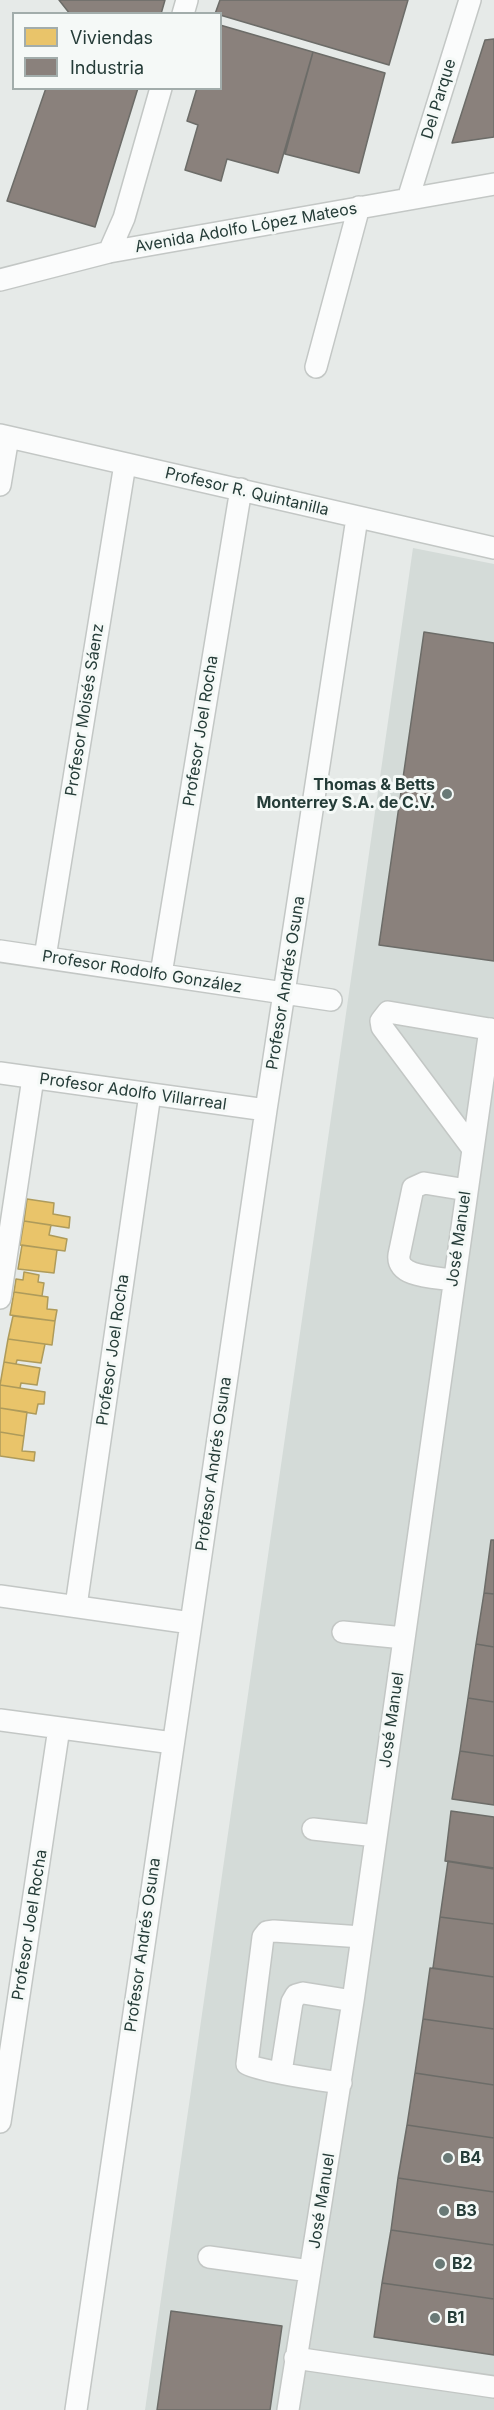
<!DOCTYPE html>
<html>
<head>
<meta charset="utf-8">
<style>
	body { margin:0 }
	#map { position:relative; width:494px; height:2410px; overflow:hidden; background:#e6eae8; font-family:Inter,sans-serif }
	canvas { display:block }
	.legend { position:absolute; left:12px; top:12px; width:210px; height:78px; box-sizing:border-box; background:#f5f9f7; border:2px solid #a2adab; margin:0; padding:8px 10px; list-style:none; font-size:18px; color:#253c38 }
	.legend li { display:flex; align-items:center; gap:12px; height:30px }
	.legend b { width:30px; border:2px solid #a2adab }
</style>
</head>
<body>
<div id="map">
<canvas width="494" height="2410"></canvas>
<ul class="legend">
<li><b style="height:16px;background:#e9c46a"></b>Viviendas</li>
<li><b style="height:16px;background:#8a817c"></b>Industria</li>
</ul>
</div>
<script>
const c = document.querySelector('canvas').getContext('2d');
c.lineJoin = 'round';
function paint(path, color) { c.fillStyle = color; c.fill(path, 'evenodd'); }
function stroke(path, color, width, dash) { c.strokeStyle = color; c.lineWidth = width; c.lineCap = dash ? 'butt' : 'round'; c.setLineDash(dash || []); c.stroke(path); }
function drawText(font, color, halo, rows, align = 'center') {
  c.font = font + ' Inter,sans-serif'; c.lineWidth = 6; c.setLineDash([]); c.textBaseline = 'middle'; c.strokeStyle = halo; c.fillStyle = color; for (const [text, x, y, turn = 0] of rows) {
    c.save(); c.translate(x, y); c.rotate((+turn || 0) * Math.PI / 180); c.textAlign = isNaN(turn) ? turn : align; if (halo) c.strokeText(text, 0, 0); c.fillText(text, 0, 0); c.restore();
  }
}
const built = new Path2D(`
	M413,548L494,564V2410H145Z`);
const homes = new Path2D(`
	M27,1199L54,1203L53,1214L70,1217L69,1228L24,1221Z
	M24,1221L51,1225L49,1235L67,1239L65,1251L20,1245Z
	M22,1245L57,1250L54,1273L18,1269Z
	M24,1272L39,1275L38,1282L44,1283L42,1296L14,1292L16,1279L23,1280Z
	M14,1292L48,1297L47,1309L57,1310L55,1321L10,1315Z
	M13,1316L55,1321L52,1345L8,1339Z
	M8,1339L45,1344L41,1363L17,1360L16,1364L4,1362Z
	M4,1362L40,1368L37,1385L21,1383L20,1388L0,1385Z
	M0,1385L45,1392L44,1404H38L36,1414L0,1408Z
	M0,1408L27,1412L24,1436L0,1432Z
	M0,1432L24,1436L22,1451L35,1452L34,1461L0,1456Z`);
const industry = new Path2D(`
	M59,0H165L161,14H70Z
	M220,0H408L389,65L220,15L215,14Z
	M220,25L313,52L278,173L227,159L221,181L185,170L198,125L187,121L197,88H220Z
	M494,39V137L452,143L485,40Z
	M313,52L385,73L359,173L285,154Z
	M46,88H138L95,227L7,201Z
	M424,632L494,643V961L379,945Z
	M491,1540H494V1594L484,1593Z
	M484,1593L494,1594V1647L476,1644Z
	M476,1644L494,1647V1702L468,1698Z
	M468,1698L494,1702V1756L460,1751Z
	M460,1751L494,1756V1805L452,1799Z
	M451,1811L494,1817V1869L445,1861Z
	M448,1861L494,1868V1924L440,1917Z
	M440,1917L494,1924V1977L433,1968Z
	M430,1968L494,1977V2029L423,2019Z
	M423,2019L494,2029V2085L415,2073Z
	M415,2073L494,2085V2138L407,2125Z
	M407,2125L494,2138V2192L398,2178Z
	M398,2178L494,2192V2245L391,2230Z
	M391,2230L494,2245V2299L382,2283Z
	M382,2283L494,2299V2355L374,2337Z
	M171,2311L282,2326L270,2410H157Z`);
const minor = new Path2D(`
	M183,14L187,0
	M408,199L470,0
	M109,252L124,218L161,88
	M0,280L109,252L494,184
	M316,367L359,207
	M0,435L494,548
	M0,485L8,437
	M0,951L331,1000
	M45,957L125,464
	M161,974L241,489
	M0,1073L266,1110
	M473,1149L382,1027L381,1021L388,1012L494,1030
	M453,1280C436,1277 396,1278 399,1255L413,1188L424,1183L467,1190
	M0,1298L33,1078
	M0,1596L191,1623
	M76,1606L150,1094
	M343,1632L404,1638
	M0,1720L173,1743
	M313,1829L376,1836
	M281,2072L292,2002L296,1995L303,1993L353,2001
	M341,2083C327,2081 252,2070 247,2064L263,1937L267,1932L274,1931L362,1937
	M0,2122L59,1728
	M209,2257L310,2271
	M295,2358L494,2387
	M76,2410L266,1110L357,518
	M288,2410L353,2001L490,1029`);
const markers = [
	[447,794,6,"#697976"],
	[448,2158,6,"#697976"],
	[444,2211,6,"#697976"],
	[440,2264,6,"#697976"],
	[435,2318,6,"#697976"]
];
const streetNames = [
	["Del Parque",439,99,-73],
	["Avenida Adolfo López Mateos",246,228,-10],
	["Profesor R. Quintanilla",247,492,13],
	["Profesor Moisés Sáenz",85,710,-81],
	["Profesor Joel Rocha",201,731,-81],
	["Profesor Rodolfo González",142,972,9],
	["Profesor Andrés Osuna",286,983,-81],
	["Profesor Adolfo Villarreal",133,1092,8],
	["José Manuel",459,1239,-82],
	["Profesor Joel Rocha",113,1350,-82],
	["Profesor Andrés Osuna",214,1464,-82],
	["José Manuel",392,1720,-82],
	["Profesor Joel Rocha",30,1925,-81],
	["Profesor Andrés Osuna",143,1945,-82],
	["José Manuel",322,2201,-81]
];
const poiNames = [
	["Thomas & Betts",435,785,"right"],
	["Monterrey S.A. de C.V.",435,803,"right"],
	["B4",460,2158],
	["B3",456,2211],
	["B2",452,2264],
	["B1",447,2318]
];
paint(built, '#d4dbd8');
paint(homes, '#e9c46a');
stroke(homes, '#ae9b5b', 1.5);
paint(industry, '#8a817c');
stroke(industry, '#6c6c68', 1.5);
stroke(minor, '#c3c7c5', 24);
stroke(minor, '#fbfcfc', 21);
for (const [x, y, r, color] of markers) { const dot = new Path2D(); dot.arc(x, y, r, 0, 2 * Math.PI); c.fillStyle = color; c.fill(dot); stroke(dot, '#f5f9f7', 2); }
drawText('16px', '#253c38', '#f5f9f7', streetNames);
drawText('bold 16px', '#253c38', '#f5f9f7', poiNames, 'left');
</script>
</body>
</html>
